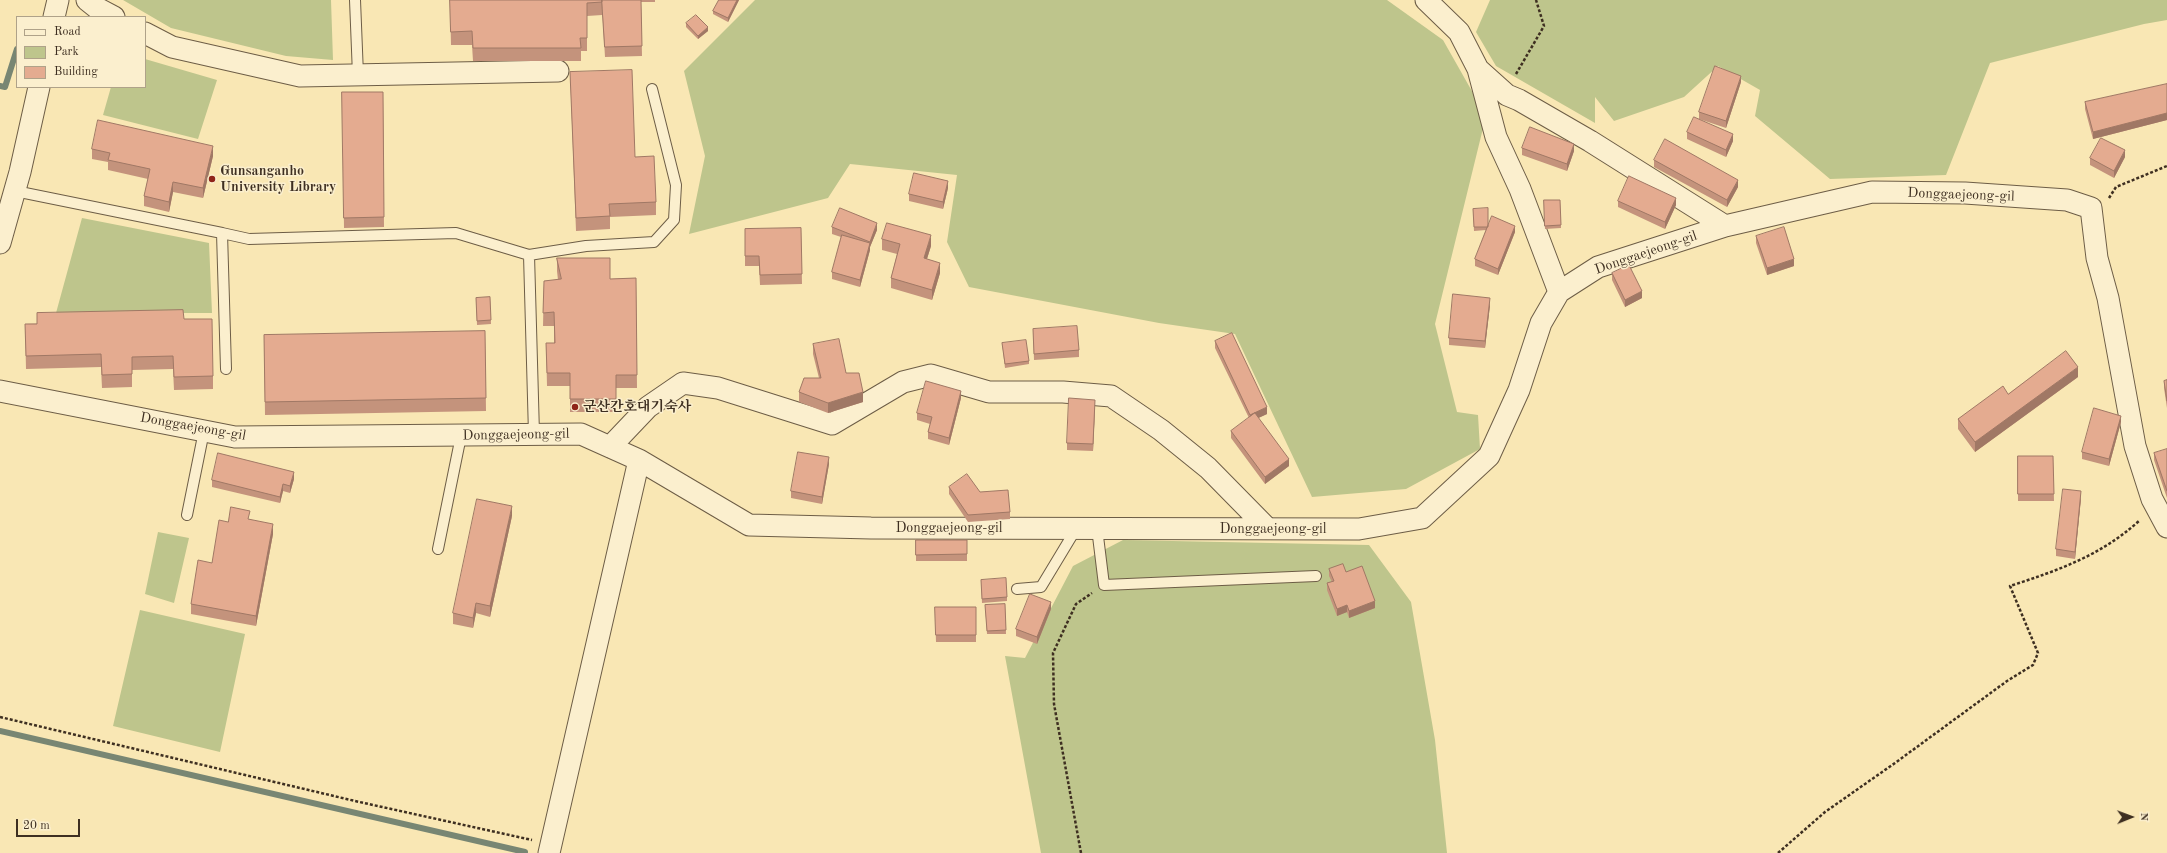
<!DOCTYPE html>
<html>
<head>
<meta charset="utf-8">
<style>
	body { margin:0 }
	#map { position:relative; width:2167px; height:853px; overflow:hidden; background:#f9e7b4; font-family:"Old Standard TT",serif }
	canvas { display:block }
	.legend { position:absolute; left:16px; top:16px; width:130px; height:72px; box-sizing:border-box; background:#fbefce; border:1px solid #afa289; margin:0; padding:5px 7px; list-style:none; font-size:12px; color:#3e2f21 }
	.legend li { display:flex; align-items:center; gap:8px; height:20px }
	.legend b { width:20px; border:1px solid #afa289 }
	.north { position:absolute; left:2111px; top:797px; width:40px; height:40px; -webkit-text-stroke:3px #fbefce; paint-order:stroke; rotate:89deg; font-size:11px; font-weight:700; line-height:16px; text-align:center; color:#3e2f21 }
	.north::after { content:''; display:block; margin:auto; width:14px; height:18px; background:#3e2f21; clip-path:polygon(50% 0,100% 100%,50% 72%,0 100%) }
	.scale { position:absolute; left:16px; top:819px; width:64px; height:18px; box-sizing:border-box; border:2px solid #3e2f21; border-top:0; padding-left:5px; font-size:12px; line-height:14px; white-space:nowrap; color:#3e2f21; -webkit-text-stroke:3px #fbefce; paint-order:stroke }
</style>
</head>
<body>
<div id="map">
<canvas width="2167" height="853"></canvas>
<ul class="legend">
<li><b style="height:5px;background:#fbefce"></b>Road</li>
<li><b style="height:11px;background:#bec58c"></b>Park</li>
<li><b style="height:11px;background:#e4ab90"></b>Building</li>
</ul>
<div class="north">N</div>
<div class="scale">20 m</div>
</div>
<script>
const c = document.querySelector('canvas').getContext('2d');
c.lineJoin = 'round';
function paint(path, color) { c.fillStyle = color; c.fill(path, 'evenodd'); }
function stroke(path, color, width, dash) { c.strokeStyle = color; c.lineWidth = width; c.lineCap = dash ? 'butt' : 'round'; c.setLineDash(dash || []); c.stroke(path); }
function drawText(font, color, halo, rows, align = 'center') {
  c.font = font + ' "Old Standard TT","Noto Serif KR",serif'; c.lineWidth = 3; c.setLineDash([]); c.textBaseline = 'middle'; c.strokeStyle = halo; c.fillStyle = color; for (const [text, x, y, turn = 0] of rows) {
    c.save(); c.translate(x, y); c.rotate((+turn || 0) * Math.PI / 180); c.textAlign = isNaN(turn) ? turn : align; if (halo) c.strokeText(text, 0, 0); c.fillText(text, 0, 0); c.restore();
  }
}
const green = new Path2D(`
	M123,0H331L333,60L286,56L171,28Z
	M755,0H1387L1443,40L1486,116L1435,324L1457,412L1478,415L1480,449L1406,489L1312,497L1235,334L1159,323L969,287L947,242L957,175L850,164L828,198L689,234L705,156L684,71Z
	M1490,0H2167V20L2144,24L1990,63L1946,175L1830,179L1755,116L1760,90L1718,66L1684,97L1614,121L1595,97V123L1496,66L1476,32Z
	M145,59L217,80L198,139L103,115L111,87H145Z
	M82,218L209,243L212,313H56Z
	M158,532L189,538L174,603L145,594Z
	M1123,540L1369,545L1411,602L1435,740L1447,853H1041L1005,656L1025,658L1073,566Z
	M140,610L245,634L220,752L113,726Z`);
const stream = new Path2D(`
	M0,86L5,87L17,49
	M0,731L525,852`);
const path = new Path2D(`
	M1516,74L1544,26L1536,0
	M2109,198L2116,187L2167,166
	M0,717L355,801L532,840
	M1081,853L1054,704L1053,653L1076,604L1092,593
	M1778,853L1825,812L1895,763L2007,681L2033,665L2038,653L2010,586C2059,570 2100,556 2139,521`);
const service = new Path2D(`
	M355,0L358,75
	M15,191L222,233L226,369
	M222,233L249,239L456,233L529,255
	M534,434L529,255L586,246L654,242L674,220L676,185L652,89
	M187,515L204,431
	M1097,528L1104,585L1316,576
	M438,549L461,436
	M1017,589L1041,587L1076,529`);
const minor = new Path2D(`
	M87,0L97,8L114,17
	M1426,0L1459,32L1478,69L1507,95L1519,100L1590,141L1725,226
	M54,17L58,0
	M145,33L172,47L300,76L558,71
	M1478,69L1496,137L1520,189L1559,292
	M0,243L20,172L39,87
	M0,391L235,437L581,434L639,460L749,525L871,528L1359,529L1422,518L1489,456L1519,390L1541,323L1559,292L1598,267L1725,226L1872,192L1965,193L2067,200L2091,208L2097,258L2108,298L2135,446L2152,499L2167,527
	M610,447L648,407L683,383L718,388L832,424L903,382L931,375L989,392H1063L1111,396L1161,430L1208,468L1268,529
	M549,853L639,460`);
const wall = new Path2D(`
	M450,0H655V2H641L642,56L605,57L602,7V15L587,16V51H581V61H473L472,45H451Z
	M719,0H739L728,22L713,14V11Z
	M686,23L708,31L698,39L686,27Z
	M570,72L635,157L656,202V215L610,217V229L576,231Z
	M1741,82L1726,128L1699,119V112Z
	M2167,84V120L2093,139L2085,109V102Z
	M342,92H383L384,227L344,228Z
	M1687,132L1733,141L1726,157L1687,139Z
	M1522,148L1574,151L1567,171L1522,155Z
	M92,149L213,156L203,198L173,192L169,212L144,206V196L148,179L108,170V162L92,159Z
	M2125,157L2114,178L2090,165V158Z
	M1654,160L1738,187L1727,207L1654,167Z
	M948,188L943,209L909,201V194Z
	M1544,200H1560L1561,228L1545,229Z
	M1618,201L1676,205L1665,229L1618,207Z
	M1473,209L1488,225L1515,232L1498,275L1475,266V259L1486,230L1474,231Z
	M832,227L877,230L870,247V250L860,287L832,279V272L841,237L832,234Z
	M801,228L802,284L760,285L759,266H745V229Z
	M1756,236L1794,266L1767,275L1756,243Z
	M882,239L931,246L927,259L940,273L932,300L891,288V278L897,254L882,250Z
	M557,258L610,279L636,278L637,388H616V412H570V386H547L546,343H554V326H543L544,281L558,280L557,271Z
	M1612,273L1642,298L1625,307L1612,280Z
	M490,297L491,324L477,325L476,298Z
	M1490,305L1485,348L1449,345V338Z
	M184,319L213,376V389L174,390L173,369L132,370V387L102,388L101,367L26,369L25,324Z
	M1033,329L1079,350V357L1034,360Z
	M485,331L486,411L265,415L264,335Z
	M1215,341L1267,414L1258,418L1289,466L1265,484L1231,438V431L1249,418L1215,348Z
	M1002,343L1029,361V364L1005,368Z
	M813,344L846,373L863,402L828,413L799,402V392L819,378L813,354Z
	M2078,377L1975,452L1958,429V419L2008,394Z
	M2167,380V408L2164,388V381Z
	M961,398L949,445L928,439V432L930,424L917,420V413Z
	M1095,407L1093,451L1067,450V443Z
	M2121,422L2109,466L2082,459V452Z
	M2167,450V498L2154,460V453Z
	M2018,456H2053L2054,501H2018Z
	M829,464L822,504L791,498V491Z
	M294,479L290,493L283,491L280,503L212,487V480Z
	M949,487L980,492L1010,512V519L968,522L949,494Z
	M2081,498L2075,559L2056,556V549Z
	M512,516L490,617L476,613L473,628L453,624V613Z
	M250,519L273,534L256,626L191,614V604L212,563L228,522Z
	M916,540H967V561H916Z
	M1329,569L1346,572L1375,608L1349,618L1347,612L1337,616L1327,590V583L1332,582L1329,576Z
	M981,580L1007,597V601L982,603Z
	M1005,604L1006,634H987L985,605Z
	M935,607H976V642H936Z
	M1051,609L1037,644L1016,636V629Z`);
const shadedWall = new Path2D(`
	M737,0H739L728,22V18Z
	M708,27V31L698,39V36Z
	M1741,76V82L1726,128V121Z
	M2167,113V120L2093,139V132Z
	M1733,134V141L1726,157V150Z
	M1574,144V151L1567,171V164Z
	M213,146V156L203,198V188Z
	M2125,150V157L2114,178V171Z
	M1738,180V187L1727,207V200Z
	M948,181V188L943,209V202Z
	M173,182V192L169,212V202Z
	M1676,198V205L1665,229V222Z
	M877,223V230L870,247V250L860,287V280L870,242Z
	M1515,226V232L1498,275V269Z
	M931,235V246L924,268V258Z
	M1794,259V266L1767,275V268Z
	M940,263V273L932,300V290Z
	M1642,291V298L1625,307V300Z
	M1490,298V305L1485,348V341Z
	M2078,367V377L1975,452V442Z
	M961,391V398L949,445V438Z
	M863,392V402L828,413V403Z
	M1095,400V407L1093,451V444Z
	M1267,407V414L1250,422V415Z
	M2121,416V422L2109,466V459Z
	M829,457V464L822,504V497Z
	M1289,459V466L1265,484V477Z
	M294,472V479L290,493V486Z
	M283,484V491L280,503V497Z
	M2081,491V498L2075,559V552Z
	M512,506V516L490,617V606Z
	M273,524V534L256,626V616Z
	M1375,601V608L1349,618V611Z
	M1051,602V609L1037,644V637Z
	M476,603V613L473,628V618Z
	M1347,605V612L1337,616V609Z`);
const building = new Path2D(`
	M450,0H602V2L587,3V38H580L581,48H473L472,31L451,32Z
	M602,0H641L642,46L605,47Z
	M719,0H737L728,18L713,11Z
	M696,15L708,27L698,36L686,23Z
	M1715,66L1741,76L1726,121L1699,112Z
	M632,70L635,157L654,156L656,202L609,204L610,216L576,218L570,72Z
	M2167,84V113L2093,132L2085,102Z
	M342,92H383L384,217L344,218Z
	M1694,117L1733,134L1726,150L1687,132Z
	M98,120L213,146L203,188L173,182L169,202L144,196L150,169L108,160L110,153L92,149Z
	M1530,127L1574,144L1567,164L1522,148Z
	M2101,138L2125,150L2114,171L2090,158Z
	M1665,139L1738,180L1727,200L1654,160Z
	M914,173L948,181L943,202L909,194Z
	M1629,176L1676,198L1665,222L1618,201Z
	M1544,200H1560L1561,225L1545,226Z
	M840,208L877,223L870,242L832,227Z
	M1488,208V227H1474L1473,209Z
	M1492,216L1515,226L1498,269L1475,259Z
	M887,223L931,235L924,258L940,263L932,290L891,278L900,244L882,239Z
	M1784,227L1794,259L1767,268L1756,236Z
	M801,228L802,274L760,275L759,256H745V229Z
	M842,235L870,243L860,280L832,272Z
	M557,258H610V279L636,278L637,375H616V399H570V373H547L546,343H555L554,312L543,313L544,281L561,279Z
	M1629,265L1642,291L1625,300L1612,273Z
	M1453,294L1490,298L1485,341L1449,338Z
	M490,297L491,320L477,321L476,298Z
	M183,310L184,319H212L213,376L174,377L173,356L132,357V374L102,375L101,354L26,356L25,324H37V313Z
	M1077,326L1079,350L1034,354L1033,329Z
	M485,331L486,398L265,402L264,335Z
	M1232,333L1267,407L1250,415L1215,341Z
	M839,339L846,373H859L863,392L828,403L799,392L804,378H821L813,344Z
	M1026,340L1029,361L1005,364L1002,343Z
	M2066,351L2078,367L1975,442L1958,419L2003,386L2008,394Z
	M2167,380V401L2164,381Z
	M926,381L961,391L949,438L928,432L932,417L917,413Z
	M1069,398L1095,400L1093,444L1067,443Z
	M2094,408L2121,416L2109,459L2082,452Z
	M1255,413L1289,459L1265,477L1231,431Z
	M2167,449V491L2154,453Z
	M798,452L829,457L822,497L791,491Z
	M218,453L294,472L290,486L283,484L280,497L212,480Z
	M2018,456H2053L2054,494H2018Z
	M967,474L980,492L1008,490L1010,512L968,515L949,487Z
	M2063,489L2081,491L2075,552L2056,549Z
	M477,499L512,506L490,606L476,603L473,618L453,613Z
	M231,507L250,511L248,519L273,524L256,616L191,604L198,560L212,563L219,520L228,522Z
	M916,540H967V554L916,555Z
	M1343,564L1346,572L1362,566L1375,601L1349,611L1347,605L1337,609L1327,583L1334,581L1329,569Z
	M1006,578L1007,597L982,599L981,580Z
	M1030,594L1051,602L1037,637L1016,629Z
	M1005,604L1006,630L987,631L985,605Z
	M935,607H976V635H936Z`);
const markers = [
	[212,179,4,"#8f2418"],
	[575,407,4,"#8f2418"]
];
const poiNames = [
	["Gunsanganho",220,171],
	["University Library",220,187],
	["군산간호대기숙사",583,407]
];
const streetNames = [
	["Donggaejeong-gil",1961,195,2],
	["Donggaejeong-gil",1646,253,-19],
	["Donggaejeong-gil",193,427,10],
	["Donggaejeong-gil",516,435,-1],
	["Donggaejeong-gil",949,528],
	["Donggaejeong-gil",1273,529]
];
paint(green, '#bec58c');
stroke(stream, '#788673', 6);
stroke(service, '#6d5d46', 12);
stroke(minor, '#6d5d46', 23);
stroke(path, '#3e2f21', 2.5, [3, 2]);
stroke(service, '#fbefce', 10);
stroke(minor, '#fbefce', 21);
paint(wall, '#c4937c');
paint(shadedWall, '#a07865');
paint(building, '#e4ab90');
stroke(building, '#a07865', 1);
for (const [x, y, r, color] of markers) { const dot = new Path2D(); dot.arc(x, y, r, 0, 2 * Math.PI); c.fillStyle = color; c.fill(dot); stroke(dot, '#fbefce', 1.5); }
drawText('bold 14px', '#3e2f21', '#fbefce', poiNames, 'left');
drawText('14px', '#3e2f21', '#fbefce', streetNames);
</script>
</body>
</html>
